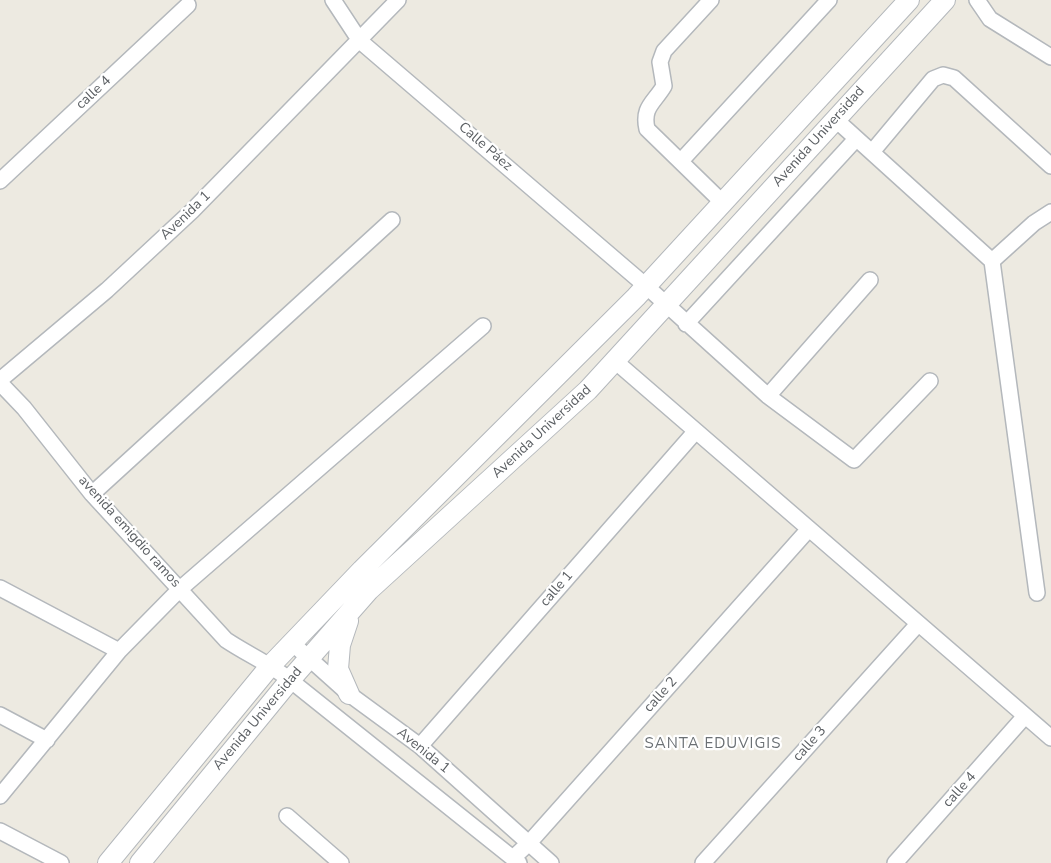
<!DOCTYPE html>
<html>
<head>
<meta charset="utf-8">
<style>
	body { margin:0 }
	canvas { display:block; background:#edeae1 }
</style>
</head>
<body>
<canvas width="1051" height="863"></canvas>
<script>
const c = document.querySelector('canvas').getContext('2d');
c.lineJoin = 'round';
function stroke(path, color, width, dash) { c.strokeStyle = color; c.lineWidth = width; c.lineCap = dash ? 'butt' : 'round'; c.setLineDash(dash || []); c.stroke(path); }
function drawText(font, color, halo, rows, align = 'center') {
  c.font = font + ' "Nunito Sans",sans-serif'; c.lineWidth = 4.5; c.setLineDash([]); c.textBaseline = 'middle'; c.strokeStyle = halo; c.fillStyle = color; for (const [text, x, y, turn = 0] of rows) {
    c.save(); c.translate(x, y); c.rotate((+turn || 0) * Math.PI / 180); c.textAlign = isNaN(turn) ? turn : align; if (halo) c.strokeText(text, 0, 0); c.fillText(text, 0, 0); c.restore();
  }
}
const minor = new Path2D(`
	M333,0L360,41L646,286L768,396L854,460L930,381
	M711,0L664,51L660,62L664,86C654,103 642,107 647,129L723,203
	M977,0L990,19L1051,57
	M835,119L992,261
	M872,152L933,79L943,75L954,78L1051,166
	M681,161L829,0
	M0,181L188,5
	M686,324L856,139
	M615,361L1051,738
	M0,380L107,290L192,211L398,0
	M0,383L24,408L92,494L226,640C247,654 270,664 290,680L519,863
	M768,396L870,280
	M92,494L392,220
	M0,588L119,651
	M1037,593L992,261L1034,223L1051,212
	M292,643L349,694L420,746L551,863
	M0,715L47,740
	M420,746L695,432
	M0,796L119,651L180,589L483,326
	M287,816L341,863
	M0,831L61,863
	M513,858L529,843L808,530
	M703,863L918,624
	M895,863L1025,716`);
const tertiary = new Path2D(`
	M348,621L340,645L338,669L349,694
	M108,863L271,665L362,570L636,297L909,0
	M140,863L290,680L369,590L588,390L945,0`);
const streetNames = [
	["calle 4",94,93,-43],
	["Avenida Universidad",819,137,-48],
	["Calle Páez",485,147,41],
	["Avenida 1",186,216,-44],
	["Avenida Universidad",542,432,-43],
	["avenida emigdio ramos",129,532,48],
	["calle 1",557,589,-49],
	["calle 2",661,695,-48],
	["Avenida Universidad",258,719,-50],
	["calle 3",810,744,-48],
	["Avenida 1",423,751,39],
	["calle 4",960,790,-48]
];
const neighbourhoodNames = [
	["SANTA EDUVIGIS",713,744]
];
stroke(minor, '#b4b8bc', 18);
stroke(tertiary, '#b4b8bc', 22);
stroke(minor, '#fff', 15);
stroke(tertiary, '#fff', 20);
drawText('14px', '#5a5e62', '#fff', streetNames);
c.letterSpacing = '1px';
drawText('15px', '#6b7074', '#fff', neighbourhoodNames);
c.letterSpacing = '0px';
</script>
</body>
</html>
